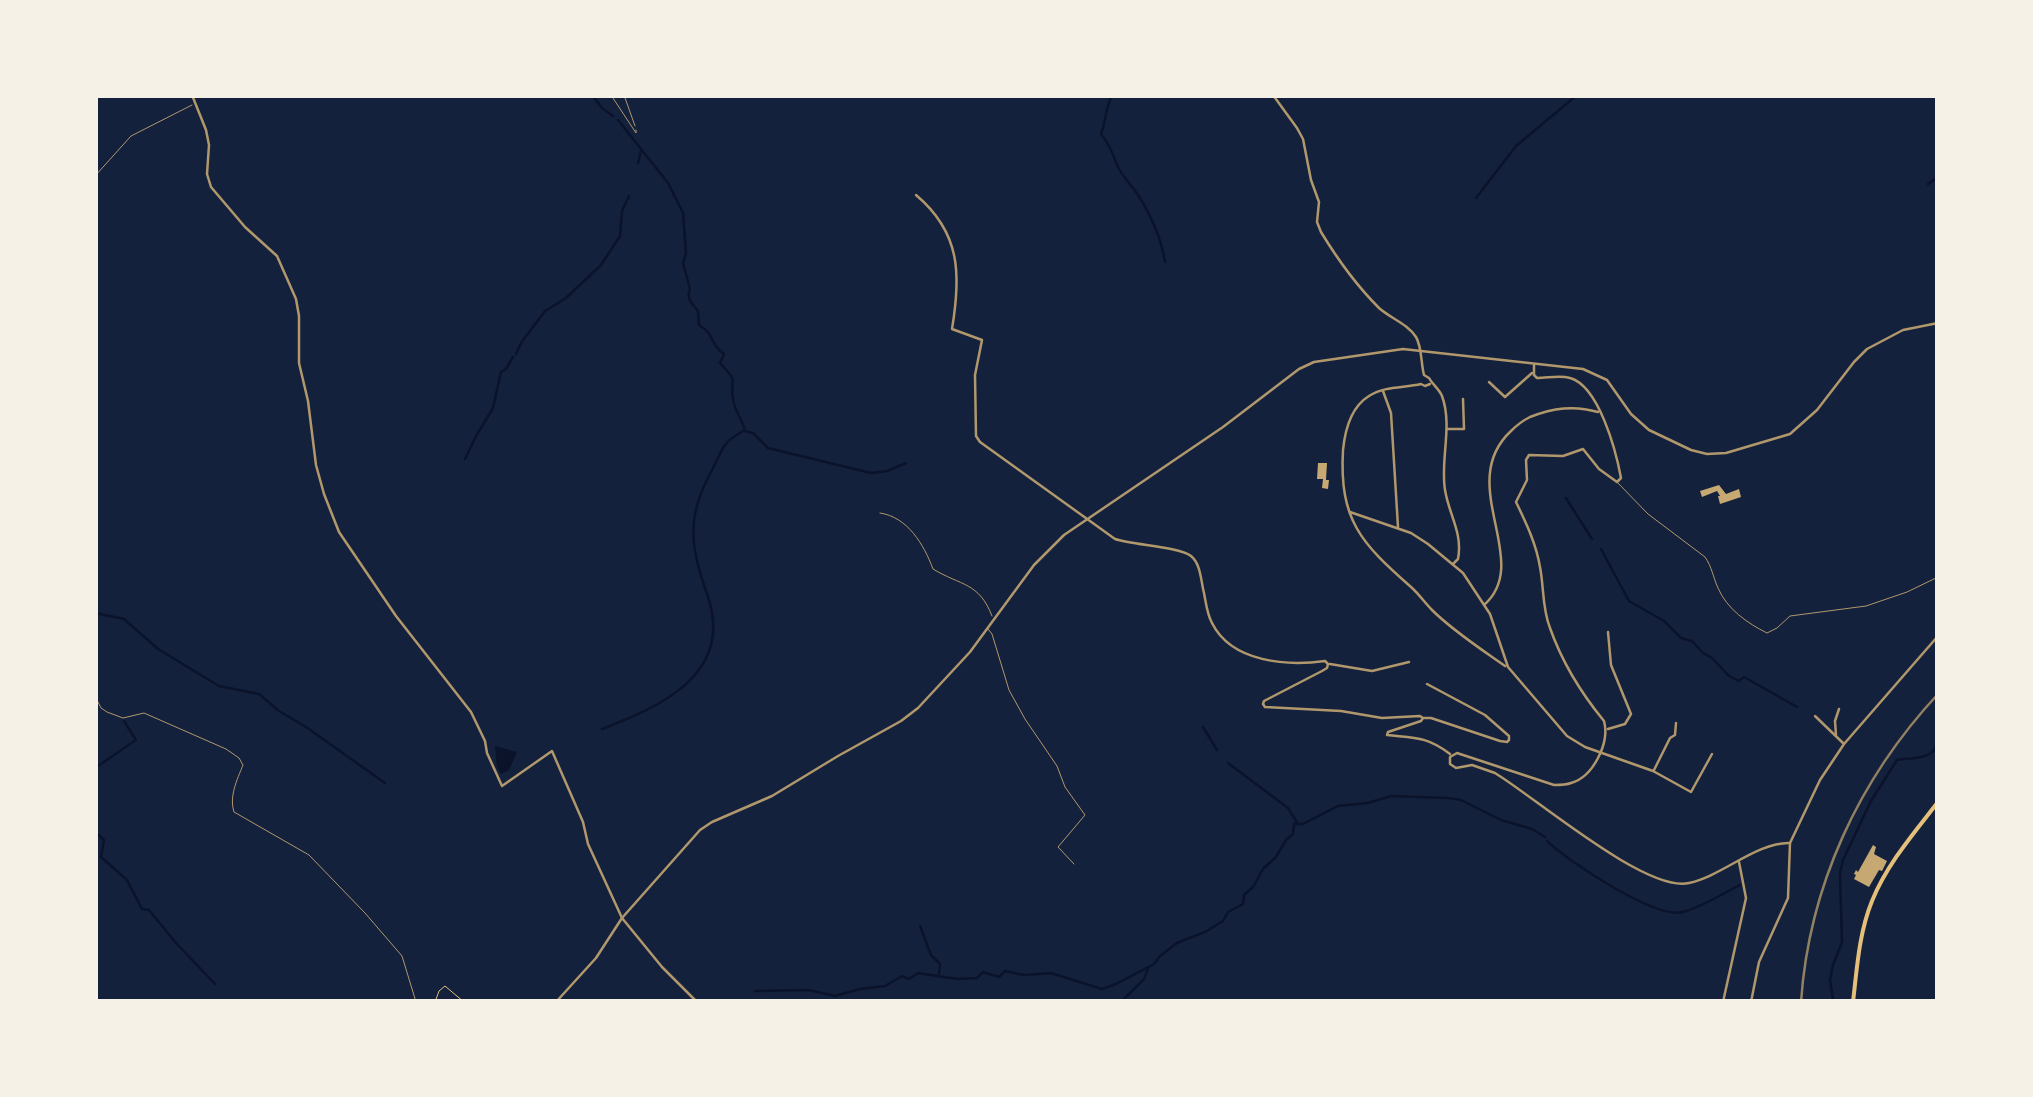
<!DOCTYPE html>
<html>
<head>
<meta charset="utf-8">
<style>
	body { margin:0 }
	#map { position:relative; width:2033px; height:1097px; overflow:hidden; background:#14213d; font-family:"Source Serif 4",serif }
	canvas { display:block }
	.frame { position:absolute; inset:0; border:98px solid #f6f1e7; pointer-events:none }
</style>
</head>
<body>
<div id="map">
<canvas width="2033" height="1097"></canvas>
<div class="frame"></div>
</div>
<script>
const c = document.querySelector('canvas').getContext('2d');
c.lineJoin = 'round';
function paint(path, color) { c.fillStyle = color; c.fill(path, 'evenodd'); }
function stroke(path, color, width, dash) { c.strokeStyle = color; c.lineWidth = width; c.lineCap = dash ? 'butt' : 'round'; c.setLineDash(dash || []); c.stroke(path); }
const water = new Path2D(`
	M495,746L517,752L509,770L501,774L497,767Z`);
const stream = new Path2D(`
	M592,95L602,108L613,116
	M1112,95C1106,106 1106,121 1101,134C1111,145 1113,157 1119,169C1124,178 1132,186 1138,195C1152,217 1161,237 1165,262
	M618,120L668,183L683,213L686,253L683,263L690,289C686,298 692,304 698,311L699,325C716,335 709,344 724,354L720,363C741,386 729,375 733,399C734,410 743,420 745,431L753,433L768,448L871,473L887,471L906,463
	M638,163L641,151
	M1928,184L1938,177
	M1476,198L1516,146L1577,95
	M516,354L521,343L545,311L566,298L601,265L620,236L622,211L629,196
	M465,459L476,436L493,408L501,372L506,369L513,357
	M1566,498L1592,539
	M1601,549L1629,601L1664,621L1681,638L1692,641L1703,653L1712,658L1729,676L1739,681L1744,677L1797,707
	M95,613L124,619L158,649L219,686L259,694L279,711L306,727L385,783
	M1203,727L1217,750
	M602,729C660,707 734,674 708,597C691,548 685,519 711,472C724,449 719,445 743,431
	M1228,763L1288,808L1298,824
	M95,768L136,740L124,721
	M95,832L104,840L101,857L127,880L142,909L149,910L176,943L215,984
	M1547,841C1568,861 1656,920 1683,912C1702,907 1722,894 1740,885
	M920,926L931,955L940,964L939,974
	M755,991L809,990L835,996L860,989L885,986L902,976L909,979L918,973L957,979L977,978L983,972L999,977L1005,971L1024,975L1051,973L1102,989L1116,984L1154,964L1160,956L1177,943L1207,931L1223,921L1228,912L1243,904L1244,895L1253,887L1263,869L1276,857L1286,840L1293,834L1294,824H1303L1338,806L1368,803L1391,796L1448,798L1461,800L1501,820L1532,829L1545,837
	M1121,1002L1144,979L1148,969
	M1830,1002L1833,999L1830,980L1833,965L1842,942L1840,873L1843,860L1871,801L1897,760C1910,758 1933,760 1937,744C1938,738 1937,732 1938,726`);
const building = new Path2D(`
	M1318,463H1327L1326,480H1329L1328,489L1322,488L1323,479H1317Z
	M1719,485L1726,494L1739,489L1741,497L1720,504L1718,496H1720L1717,491L1702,497L1700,491Z
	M1873,845L1876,847L1874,854L1887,861L1882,871L1879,870L1869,887L1854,879L1856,875L1854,874L1856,870L1858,872Z`);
const path = new Path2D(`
	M435,1002L439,991L445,986L464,1002`);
const service = new Path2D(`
	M611,95L636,133V130
	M624,95L635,126
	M95,176L131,136L192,105
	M1617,482L1648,514L1705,557C1712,567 1713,577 1718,588C1727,609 1747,623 1767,633L1777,628L1790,616L1866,606L1907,592L1938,577
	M880,513C908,517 924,545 933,569C961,586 979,582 992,616
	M988,629L992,634L1009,690L1025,719L1057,766L1065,787L1085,815L1058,847L1074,864
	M95,696L101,708L107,712L123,718L144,713L226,749L239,758L243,765C237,780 229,796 234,812L309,855L365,913L402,956L416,1002`);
const minor = new Path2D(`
	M192,95L206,130L209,145L207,174L211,187L245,227L277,256L296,299L299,316V363L308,401L316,465L324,494L339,532L396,616L471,712L485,741L487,753L502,786L552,751L583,822L588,844L622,918L662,967L697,1002
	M1273,95L1297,128L1303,139L1311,180L1319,202L1317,222L1321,232C1338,260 1356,285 1379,308C1390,318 1408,324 1416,337C1422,347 1421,364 1424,375L1429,378C1433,385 1439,389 1442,396C1453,426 1440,460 1445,490C1449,515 1463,533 1458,559L1453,564
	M916,195C961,233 961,275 952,329L982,340L975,375L976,436L980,442L1115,539C1133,545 1180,547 1191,556C1201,564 1201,582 1204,593C1206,603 1207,614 1212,623C1232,663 1288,666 1325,661L1328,664L1327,668L1322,671L1264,701L1263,704L1265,707L1341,711L1382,718L1420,716L1423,718L1421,721L1388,732L1387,735C1413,738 1427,736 1450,754
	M1534,365V375L1537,378C1548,378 1560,375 1570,378C1599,386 1616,451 1621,478L1617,482L1599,469L1583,449L1563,456L1529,455L1526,460L1527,480L1516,502C1526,523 1536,543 1540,567C1544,587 1542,608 1550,628C1562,662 1581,693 1604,721C1610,743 1593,777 1571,783C1566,785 1559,785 1554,785L1457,753L1450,757V764L1456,768L1472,765L1495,773C1536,798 1646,893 1689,883C1722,876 1757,842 1790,843
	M1489,382L1505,397L1532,373
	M1430,384L1425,386L1421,384C1404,388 1384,386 1369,396C1351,407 1345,430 1343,450C1339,520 1361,543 1411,587C1419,594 1424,602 1432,610C1453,631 1481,649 1505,666
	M1383,391L1391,413L1398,527
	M1447,429H1464L1463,399
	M1350,512L1411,533L1428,544L1463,573L1490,614L1508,667L1567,736L1585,747L1653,771L1691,792L1712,754
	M1484,605C1534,561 1454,484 1511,431C1517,425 1522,421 1530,417C1553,408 1574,405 1598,412
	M1330,664L1372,671L1409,662
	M1815,716L1843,743
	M1424,718H1431L1500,741L1507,742L1509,740V736L1485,715L1427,684
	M1608,729L1625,724L1631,714L1611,665L1608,632
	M1836,735L1835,721L1839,709
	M1654,770L1670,738L1675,735L1676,723
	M1723,1002L1746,898L1739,862`);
const tertiary = new Path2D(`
	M556,1002L596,958L622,918L700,830L712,822L772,796L838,756L901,721L918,708L970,652L1034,565L1064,535L1223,427L1299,369L1314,362L1403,349L1583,369L1607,380L1631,414L1649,430L1691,450L1707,454L1726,453L1790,434L1817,410L1854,362L1867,349L1903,330L1938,323
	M1751,1002L1759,962L1788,898L1790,843L1820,780L1844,744L1938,636`);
const secondary = new Path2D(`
	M1853,1002C1857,968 1859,933 1872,901C1887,864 1914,833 1938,802`);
const rail = new Path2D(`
	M1801,1002C1809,886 1859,779 1938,694`);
paint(water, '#0b132b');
stroke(stream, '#0b132b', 2.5);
paint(building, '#c6a872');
stroke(path, '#e5c07b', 1);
stroke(service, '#b1986c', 1);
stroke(minor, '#b1986c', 2.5);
stroke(tertiary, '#b1986c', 2.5);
stroke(secondary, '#e5c07b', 4);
stroke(rail, '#918062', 2.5);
</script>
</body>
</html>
